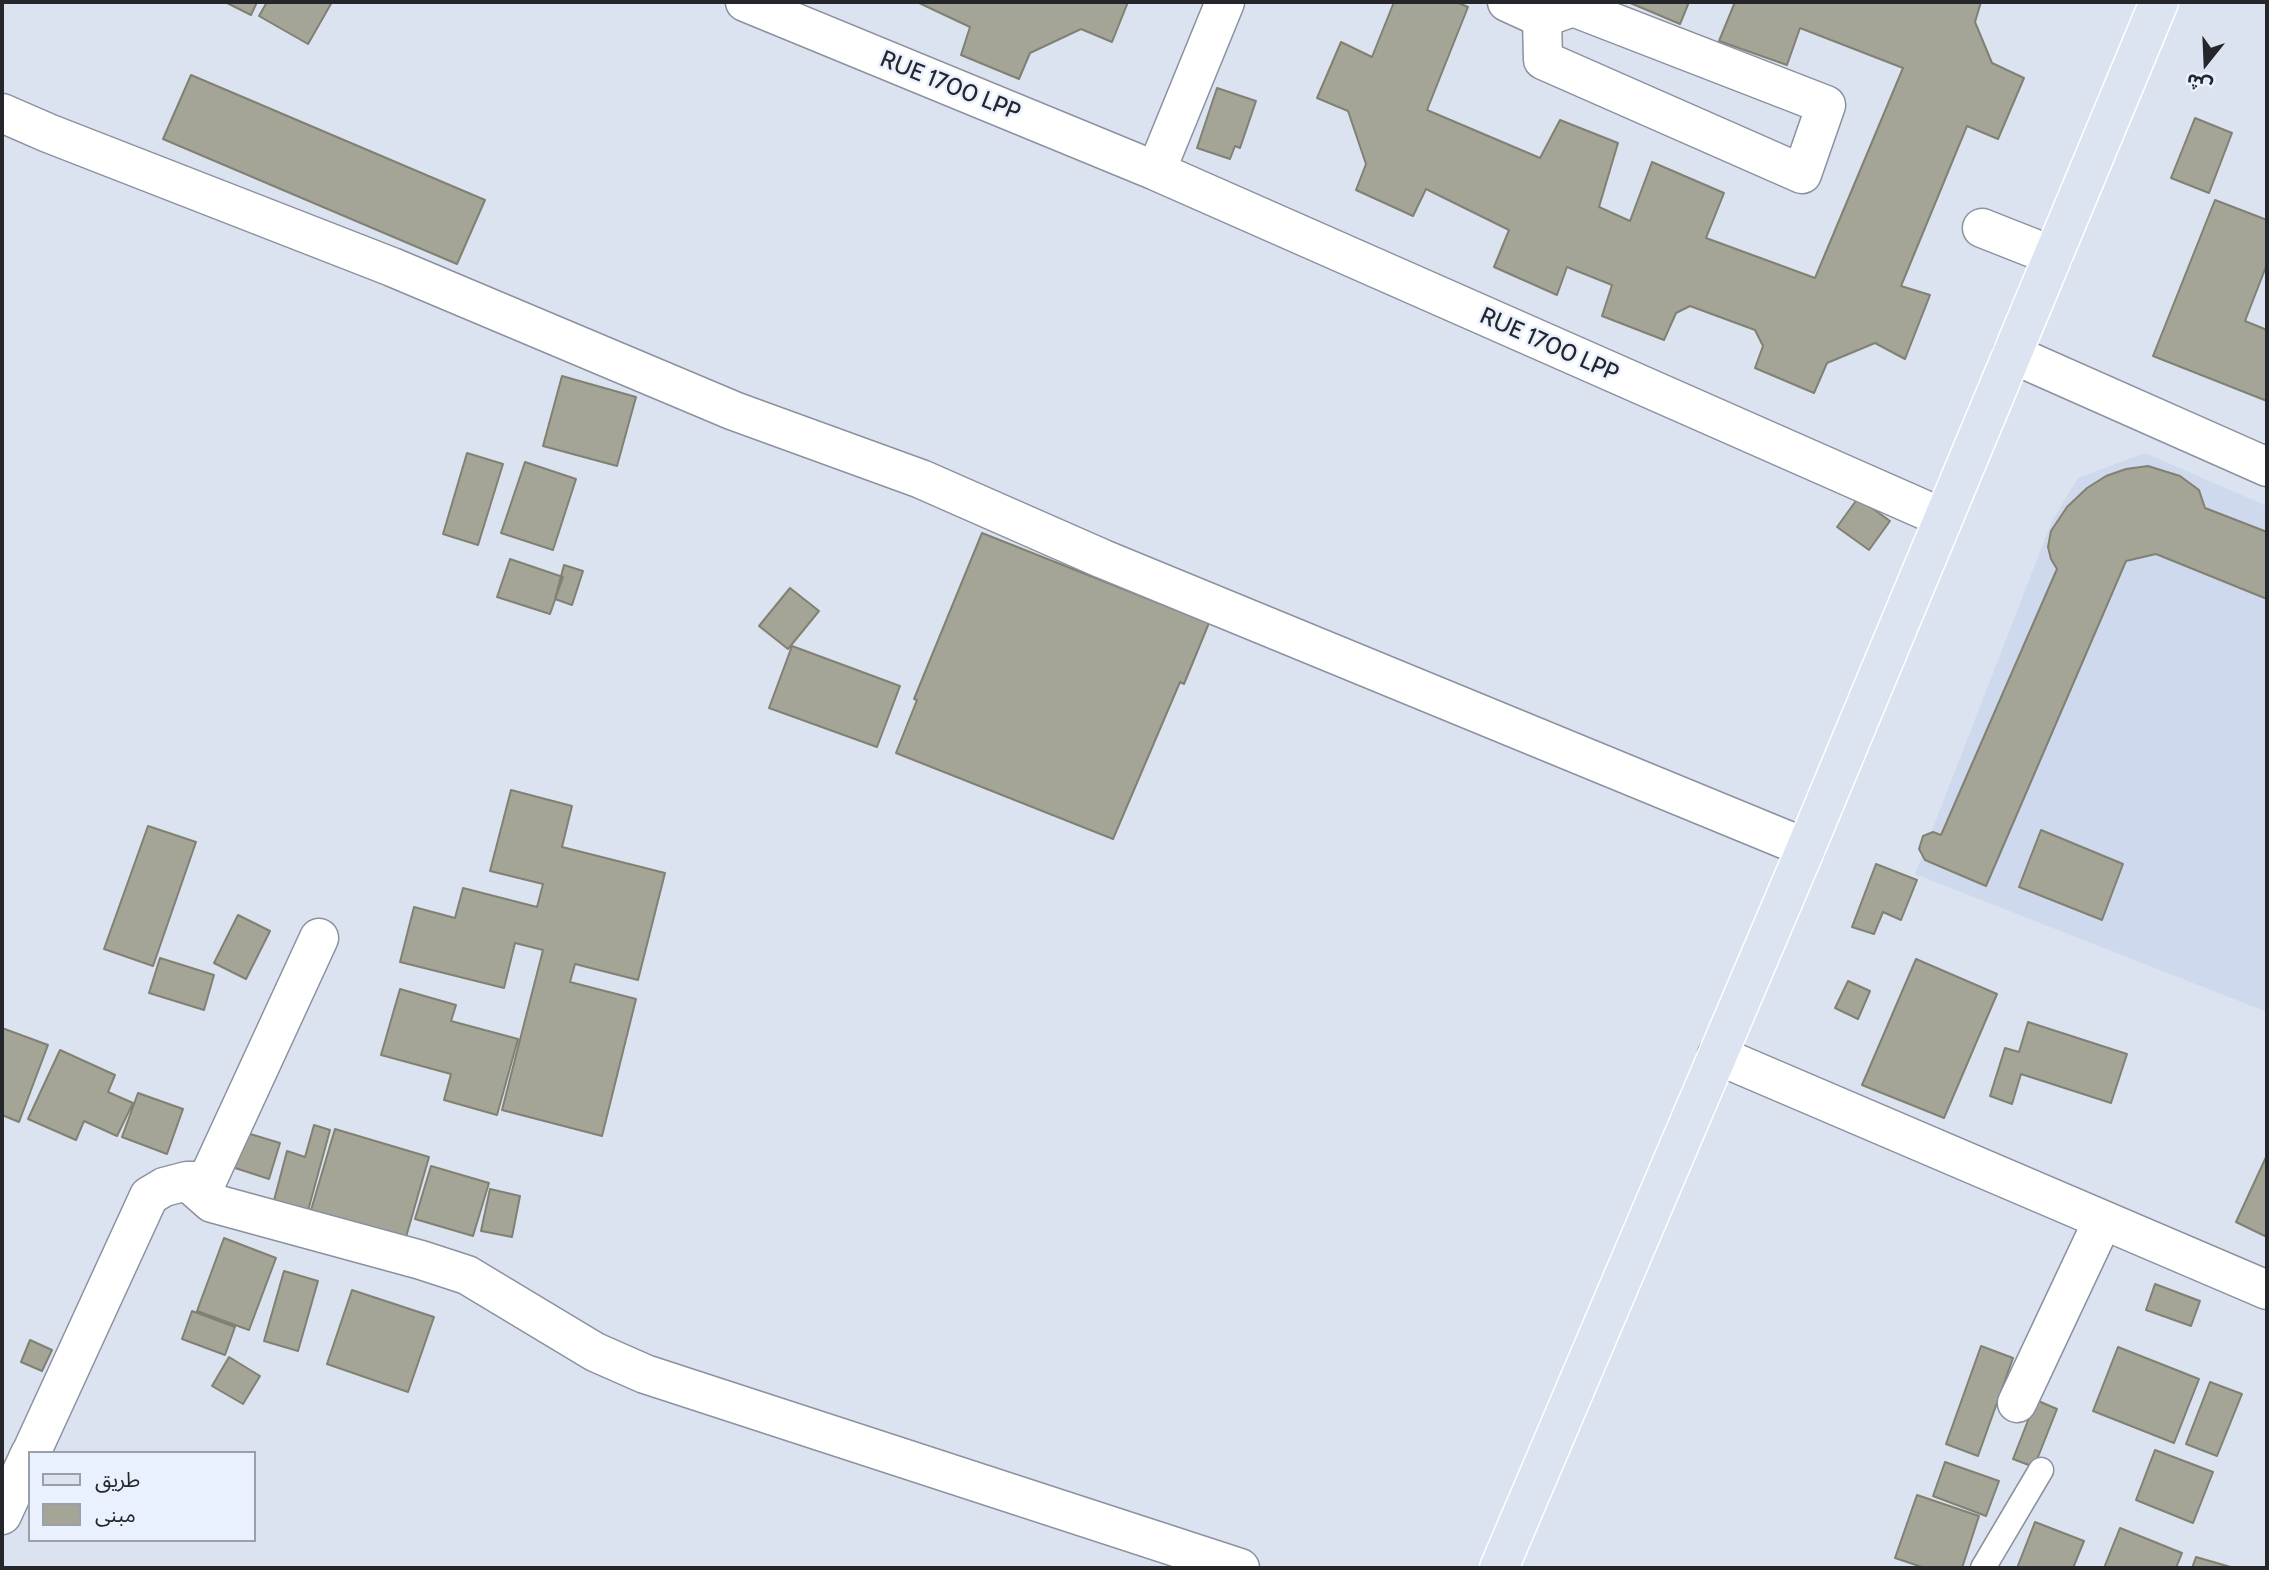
<!DOCTYPE html>
<html>
<head>
<meta charset="utf-8">
<style>
	body { margin:0 }
	#map { position:relative; width:2269px; height:1570px; overflow:hidden; background:#dbe3f0; font-family:Cabin,"Noto Sans Arabic",sans-serif }
	canvas { display:block }
	.frame { position:absolute; inset:0; border:4px solid #24262b; pointer-events:none }
	.legend { position:absolute; left:28px; top:1451px; width:228px; height:91px; box-sizing:border-box; background:#e9f0fe; border:2px solid #9a9faa; margin:0; padding:9px 12px; list-style:none; font-size:21px; color:#24262b }
	.legend li { display:flex; align-items:center; gap:14px; height:35px }
	.legend b { width:35px; border:2px solid #9a9faa }
	.north { position:absolute; left:2171px; top:28px; width:70px; height:70px; -webkit-text-stroke:5px #e9f0fe; paint-order:stroke; rotate:198deg; font-size:19px; font-weight:700; line-height:28px; text-align:center; color:#24262b }
	.north::after { content:''; display:block; margin:auto; width:24px; height:32px; background:#24262b; clip-path:polygon(50% 0,100% 100%,50% 72%,0 100%) }
</style>
</head>
<body>
<div id="map">
<canvas width="2269" height="1570"></canvas>
<div class="frame"></div>
<ul class="legend">
<li><b style="height:9px;background:#dce3f1"></b>طريق</li>
<li><b style="height:19px;background:#a5a597"></b>مبنى</li>
</ul>
<div class="north">ش</div>
</div>
<script>
const c = document.querySelector('canvas').getContext('2d');
c.lineJoin = 'round';
function paint(path, color) { c.fillStyle = color; c.fill(path, 'evenodd'); }
function stroke(path, color, width, dash) { c.strokeStyle = color; c.lineWidth = width; c.lineCap = dash ? 'butt' : 'round'; c.setLineDash(dash || []); c.stroke(path); }
function drawText(font, color, halo, rows, align = 'center') {
  c.font = font + ' Cabin,sans-serif'; c.lineWidth = 5; c.setLineDash([]); c.textBaseline = 'middle'; c.strokeStyle = halo; c.fillStyle = color; for (const [text, x, y, turn = 0] of rows) {
    c.save(); c.translate(x, y); c.rotate((+turn || 0) * Math.PI / 180); c.textAlign = isNaN(turn) ? turn : align; if (halo) c.strokeText(text, 0, 0); c.fillText(text, 0, 0); c.restore();
  }
}
const built = new Path2D(`
	M2145,453L2267,506V1012L1915,874L2052,521L2078,478Z`);
const building = new Path2D(`
	M225,2H257L251,15Z
	M267,2H332L308,44L259,16Z
	M917,2H1128L1112,42L1081,29L1030,53L1019,79L961,55L970,27Z
	M1394,2H1456L1468,7L1427,110L1540,158L1560,120L1618,143L1599,207L1630,221L1652,162L1724,193L1706,238L1815,278L1903,68L1800,28L1787,65L1719,41L1735,2H1981L1975,22L1992,63L2024,78L1998,139L1967,126L1901,286L1930,295L1905,359L1875,343L1827,363L1814,393L1755,368L1763,346L1755,330L1690,306L1676,313L1664,340L1602,316L1612,285L1567,267L1557,295L1494,267L1509,230L1426,189L1413,216L1356,190L1366,164L1348,111L1317,98L1341,42L1372,57Z
	M1628,2H1689L1680,24Z
	M191,75L485,200L457,264L163,139Z
	M1217,88L1256,101L1240,148L1235,146L1230,159L1197,148Z
	M2195,118L2232,133L2209,193L2171,178Z
	M2215,200L2267,220V264L2245,321L2267,330V401L2153,356Z
	M562,376L636,397L617,466L543,446Z
	M467,453L503,464L478,545L443,534Z
	M525,462L576,479L553,550L501,533Z
	M2148,466L2180,476L2199,490L2205,508L2267,532V599L2156,554L2126,561L1986,886L1925,860L1919,849L1923,836L1933,832L1941,835L2057,569L2051,559L2048,547L2051,531L2067,507L2087,488L2106,476L2126,469Z
	M1858,498L1890,521L1869,550L1837,527Z
	M982,533L1209,623L1184,684L1180,682L1113,839L896,753L917,700L914,699Z
	M510,559L563,577L550,614L497,597Z
	M564,565L583,571L572,605L555,599Z
	M790,588L819,611L788,649L759,626Z
	M792,646L900,686L877,747L769,708Z
	M511,790L572,806L562,847L665,873L638,980L575,964L570,982L636,999L602,1136L502,1110L543,950L515,943L504,988L400,962L414,907L455,918L463,888L537,907L543,884L490,871Z
	M148,826L196,842L153,966L104,949Z
	M2041,830L2123,864L2102,920L2019,887Z
	M1876,864L1917,880L1901,920L1883,912L1874,934L1852,927Z
	M238,915L270,931L246,979L214,963Z
	M160,958L214,975L204,1010L149,993Z
	M1916,959L1997,994L1944,1118L1862,1085Z
	M1848,981L1870,991L1858,1019L1835,1008Z
	M400,989L456,1005L451,1021L518,1039L497,1115L444,1100L451,1074L381,1055Z
	M2028,1022L2127,1054L2111,1103L2021,1074L2012,1104L1990,1096L2005,1048L2019,1052Z
	M2,1028L48,1045L19,1122L2,1115Z
	M60,1050L115,1075L108,1092L133,1103L117,1136L84,1121L76,1140L28,1119Z
	M138,1093L183,1109L167,1154L122,1137Z
	M314,1125L330,1130L306,1218L272,1208L287,1151L305,1157Z
	M335,1129L429,1157L406,1237L311,1210Z
	M237,1130L280,1143L269,1179L226,1165Z
	M2267,1155V1237L2236,1222Z
	M431,1166L489,1183L473,1236L415,1219Z
	M490,1189L520,1196L512,1237L481,1231Z
	M224,1238L276,1258L249,1330L197,1311Z
	M284,1271L318,1281L298,1351L264,1341Z
	M2155,1284L2200,1301L2191,1326L2146,1310Z
	M352,1290L434,1317L408,1392L327,1364Z
	M192,1311L235,1327L225,1355L182,1339Z
	M30,1340L52,1350L42,1371L21,1362Z
	M1981,1346L2013,1358L1978,1456L1946,1444Z
	M2118,1347L2199,1379L2174,1443L2093,1411Z
	M229,1357L260,1376L243,1404L212,1386Z
	M2210,1382L2242,1394L2217,1456L2186,1444Z
	M2036,1400L2057,1409L2034,1467L2013,1459Z
	M2155,1450L2213,1472L2193,1523L2136,1500Z
	M1945,1462L1999,1481L1986,1516L1933,1496Z
	M1917,1495L1979,1516L1962,1568H1925L1895,1558Z
	M2035,1522L2084,1541L2073,1568H2017Z
	M2120,1528L2182,1553L2176,1568H2104Z
	M2196,1557L2234,1568H2192Z`);
const service = new Path2D(`
	M1983,1568L2041,1470`);
const minor = new Path2D(`
	M745,2L1156,171L1943,518
	M1507,2L1542,18L1573,7L1826,105L1802,174L1543,60L1542,18
	M2,113L48,133L392,267L734,411L921,479L1103,559L1806,848
	M1156,171L1225,2
	M1982,228L2053,256
	M2012,354L2267,467
	M1717,1055L2267,1290
	M187,1181H207L319,938
	M2017,1403L2103,1220
	M31,1453L149,1196L164,1187L187,1181L212,1203L421,1260L467,1275L595,1352L645,1374L1240,1568
	M2,1515L30,1454`);
const primary = new Path2D(`
	M1499,1568L1806,848L2159,2`);
const streetNames = [
	["RUE 1700 LPP",950,86,22],
	["RUE 1700 LPP",1549,345,24]
];
paint(built, '#ced9ed');
paint(building, '#a5a597');
stroke(building, '#808073', 2);
stroke(service, '#8b919e', 27);
stroke(minor, '#8b919e', 41);
stroke(primary, '#fff', 41);
stroke(service, '#fff', 24);
stroke(minor, '#fff', 38);
stroke(primary, '#dce3f1', 38);
drawText('24px', '#24262b', '#e9f0fe', streetNames);
</script>
</body>
</html>
